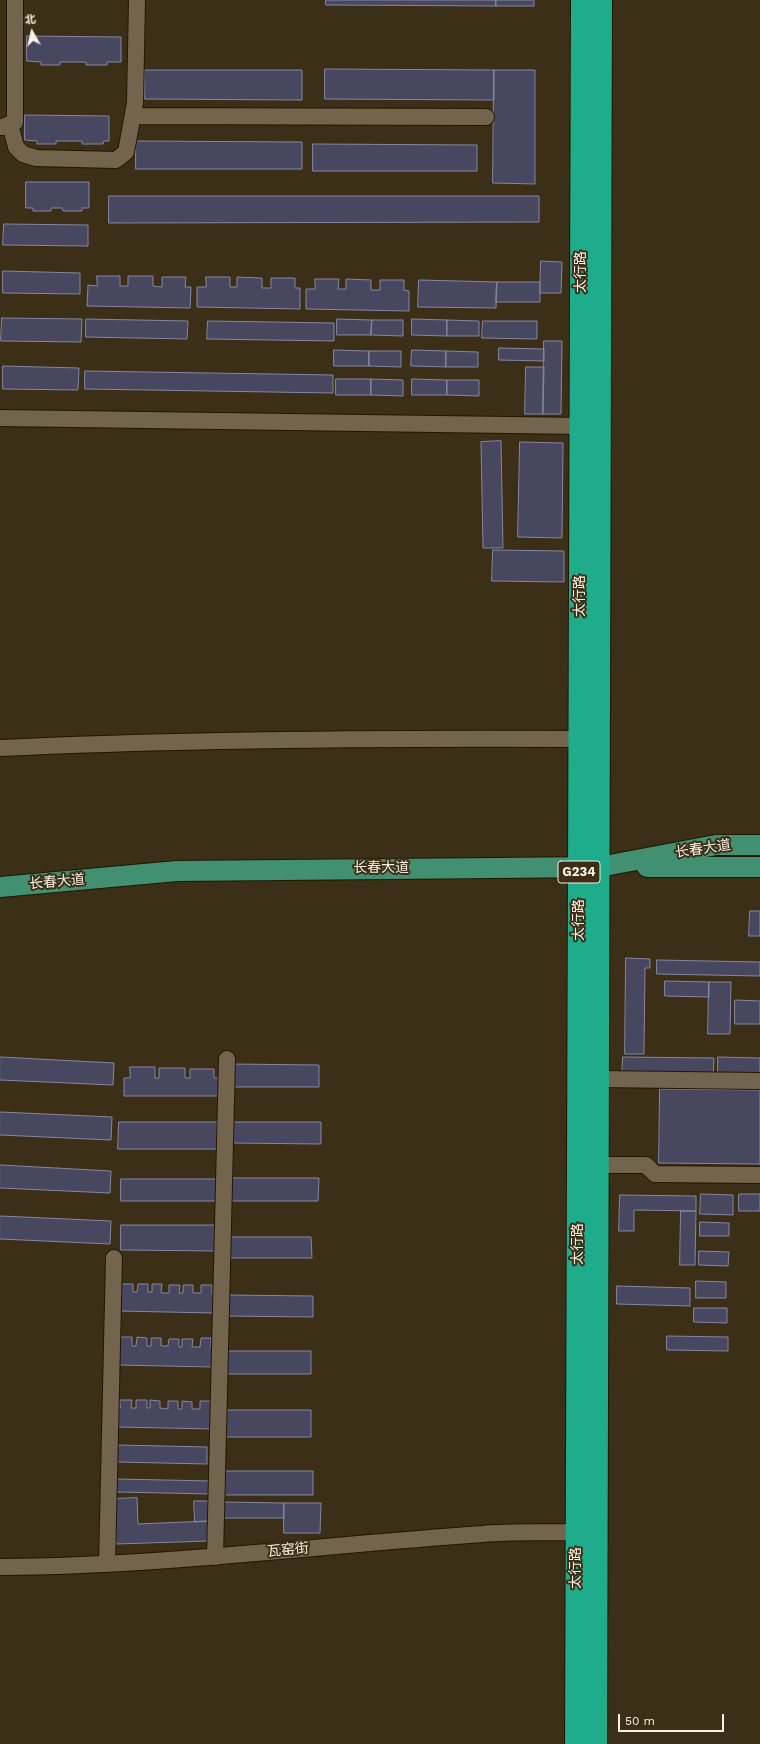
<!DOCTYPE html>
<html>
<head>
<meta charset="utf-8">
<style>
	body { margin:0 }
	#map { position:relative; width:760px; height:1744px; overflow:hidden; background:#3c2f18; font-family:"Work Sans","Noto Sans SC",sans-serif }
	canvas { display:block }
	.north { position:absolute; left:12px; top:12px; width:40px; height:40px; -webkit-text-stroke:3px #3c2f18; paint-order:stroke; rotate:352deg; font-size:11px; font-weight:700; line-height:16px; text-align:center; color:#f8f0e2 }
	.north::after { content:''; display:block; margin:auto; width:14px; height:18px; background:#f8f0e2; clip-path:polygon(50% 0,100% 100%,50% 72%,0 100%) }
	.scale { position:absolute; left:618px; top:1714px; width:106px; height:18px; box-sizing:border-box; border:2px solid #f8f0e2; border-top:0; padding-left:5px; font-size:12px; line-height:14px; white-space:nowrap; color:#f8f0e2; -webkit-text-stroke:3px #3c2f18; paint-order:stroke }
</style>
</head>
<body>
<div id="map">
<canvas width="760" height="1744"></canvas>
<div class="north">北</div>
<div class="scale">50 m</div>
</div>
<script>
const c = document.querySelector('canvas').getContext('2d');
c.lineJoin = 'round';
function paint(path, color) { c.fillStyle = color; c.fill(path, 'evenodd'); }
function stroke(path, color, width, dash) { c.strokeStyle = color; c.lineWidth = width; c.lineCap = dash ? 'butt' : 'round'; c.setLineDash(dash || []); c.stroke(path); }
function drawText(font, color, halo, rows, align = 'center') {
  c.font = font + ' "Work Sans","Noto Sans SC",sans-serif'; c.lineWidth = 4; c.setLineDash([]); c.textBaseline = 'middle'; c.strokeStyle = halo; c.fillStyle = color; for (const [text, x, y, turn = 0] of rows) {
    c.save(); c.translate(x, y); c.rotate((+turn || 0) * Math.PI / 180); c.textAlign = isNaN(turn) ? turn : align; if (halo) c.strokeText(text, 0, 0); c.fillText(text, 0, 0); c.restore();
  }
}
const building = new Path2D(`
	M326,0H496V6L326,5Z
	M496,0H534V6H496Z
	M27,36L121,37V62H107V65H86V62H60V65H41V62L27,61Z
	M325,69L494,70V100L325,99Z
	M145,70H302V100L145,99Z
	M494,70H535V184L493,183Z
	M25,115L109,116V141H104L103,144H82V141H56V144H37V141L25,140Z
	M136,141L302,142V169H136Z
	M313,144L477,145V171H313Z
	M26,182H89V208H82V211H63L62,208H51V211H33V208H26Z
	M109,196H539V222L109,223Z
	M4,224L88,225V246L3,245Z
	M541,261L562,262L561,293H540Z
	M3,271L80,273V294L3,293Z
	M97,276H120V286H128V276H153V286L162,287V277H186L185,287H191L190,308L87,306L88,285L97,286Z
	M206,277H230V287H237V277L262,278V288H271V278H295V288H300V309L197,307V287H206Z
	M315,279H339L338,289H346V279L371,280V290H380V280H404V290L409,291V311L306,309V289H315Z
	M419,280L497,282L496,308L418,307Z
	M497,282H540V302H496Z
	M2,318L82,319L81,342L1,341Z
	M86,319L188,321L187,339L86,337Z
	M337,319L372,320L371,335H337Z
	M412,319L447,320V336L412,335Z
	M372,320H403V336L371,335Z
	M447,320L479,321V336H447Z
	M208,321L334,323V341L207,339Z
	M483,321H537V339L482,338Z
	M544,341H562L561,414H543Z
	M499,348L544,349V361L499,360Z
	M334,350L369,351V366H334Z
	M412,350L446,351V367L411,366Z
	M369,351H401V367L369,366Z
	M446,351L478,352V367H446Z
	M3,366L79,368L78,390L3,389Z
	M526,367H544L543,414H525Z
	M85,371L333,375V393L85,389Z
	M336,379H371V395H336Z
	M371,379L403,380V396L371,395Z
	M412,379L447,380V395H412Z
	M447,380H479V396L447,395Z
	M501,441L503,548H483L481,442Z
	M520,442L563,443L562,538L518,537Z
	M493,550L564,551V582L492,581Z
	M750,911H760V936H749Z
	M626,958L650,959V968H645L644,1054H625Z
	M657,960L760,962V976L657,974Z
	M665,981L709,982V997L665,996Z
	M709,982H731L730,1034H708Z
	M735,1000L760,1001V1024H735Z
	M0,1057L114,1063L113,1085L0,1080Z
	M623,1057L714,1058L713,1078L622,1077Z
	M718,1057L760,1058V1073H718Z
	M230,1064L319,1065V1087H230Z
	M130,1067H155V1078H159V1068H185V1078H190V1069H214V1078H219V1096H124V1078H130Z
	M660,1089L760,1090V1164L659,1163Z
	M0,1112L112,1117L111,1140L0,1135Z
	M119,1122H217V1149H118Z
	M230,1122H321V1144L230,1143Z
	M0,1165L111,1171L110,1193L0,1188Z
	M227,1178H319L318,1201H227Z
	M121,1179H219V1201H121Z
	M701,1194L733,1195V1215L700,1214Z
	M739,1194H760V1211H739Z
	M620,1195L696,1196V1211L634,1210V1231H619Z
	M681,1211H696L695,1265H680Z
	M0,1216L111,1221L110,1244L0,1239Z
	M700,1222L729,1223V1236H700Z
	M121,1225H218V1251L121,1250Z
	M228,1237H311L312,1258H228Z
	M699,1251L729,1252L728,1266L699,1265Z
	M696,1281L726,1282V1298H696Z
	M121,1284H133V1292H137L138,1284H148V1292H152V1284H162L161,1293H169V1285H180L179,1293H183V1285H193V1293H201V1285H212V1294H214V1313L118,1311Z
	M617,1286L690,1288V1306L617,1304Z
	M226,1295L313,1296V1317L226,1316Z
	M694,1308H727V1323L694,1322Z
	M667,1336L728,1337V1351L667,1350Z
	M120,1337H132V1346H136L137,1337L147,1338V1346H151V1338H161V1346H168L169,1339H179V1347H182V1339H193L192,1347H200L201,1338H211V1347H213V1367L117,1365L118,1345H120Z
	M224,1351H311V1374H224Z
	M120,1400H132L131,1408H136V1400H147V1408H150V1400L160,1401V1408L168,1409V1401H178V1409H182V1401L192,1402V1409H200V1401H211L212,1429L117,1427L118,1407L120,1408Z
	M224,1410H311V1437H223Z
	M117,1445L207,1447V1464L117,1462Z
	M222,1471H313V1495H222Z
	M117,1479L212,1481L211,1494L116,1492Z
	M137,1498L138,1524L208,1521L209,1541L116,1544L114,1499Z
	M194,1501H208V1521L195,1522Z
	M221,1502L284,1503V1518H221Z
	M284,1503H321L320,1533H284Z`);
const minor = new Path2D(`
	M133,116L486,117
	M10,124L16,147L23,154L36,158L116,160L126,152L135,103L137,0
	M2,127L15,122V0
	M0,418L581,426
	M0,748C193,739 386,738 580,739
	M598,1079L760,1081
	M598,1165H646L655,1174L760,1175
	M215,1557L227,1059
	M107,1564L114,1258
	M0,1567C162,1566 322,1545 483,1534C514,1531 545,1533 576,1532`);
const major = new Path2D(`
	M647,867H760
	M0,887L177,871L599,867L716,845H760`);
const highway = new Path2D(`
	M576,1744L582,0
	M596,1744L601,0`);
const shields = [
	[579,872,42]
];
const shieldNames = [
	["G234",579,872]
];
const streetNames = [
	["太行路",581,272,-90],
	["太行路",580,596,-90],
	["长春大道",703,849,-8],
	["长春大道",381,868],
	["长春大道",57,882,-5],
	["太行路",579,920,-90],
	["太行路",578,1244,-90],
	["瓦窑街",288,1550,-5],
	["太行路",576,1568,-90]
];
paint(building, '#474860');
stroke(building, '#8586a1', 1);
stroke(minor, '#221702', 18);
stroke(major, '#221702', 22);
stroke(highway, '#221702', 24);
stroke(minor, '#73654d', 16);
stroke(major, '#419072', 20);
stroke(highway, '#1fac8a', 22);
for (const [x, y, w] of shields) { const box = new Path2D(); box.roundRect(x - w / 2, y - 11, w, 22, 3); c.fillStyle = '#3c2f18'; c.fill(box); stroke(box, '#f8f0e2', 1); }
drawText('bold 13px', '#f8f0e2', null, shieldNames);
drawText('14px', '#f8f0e2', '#3c2f18', streetNames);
</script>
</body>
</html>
